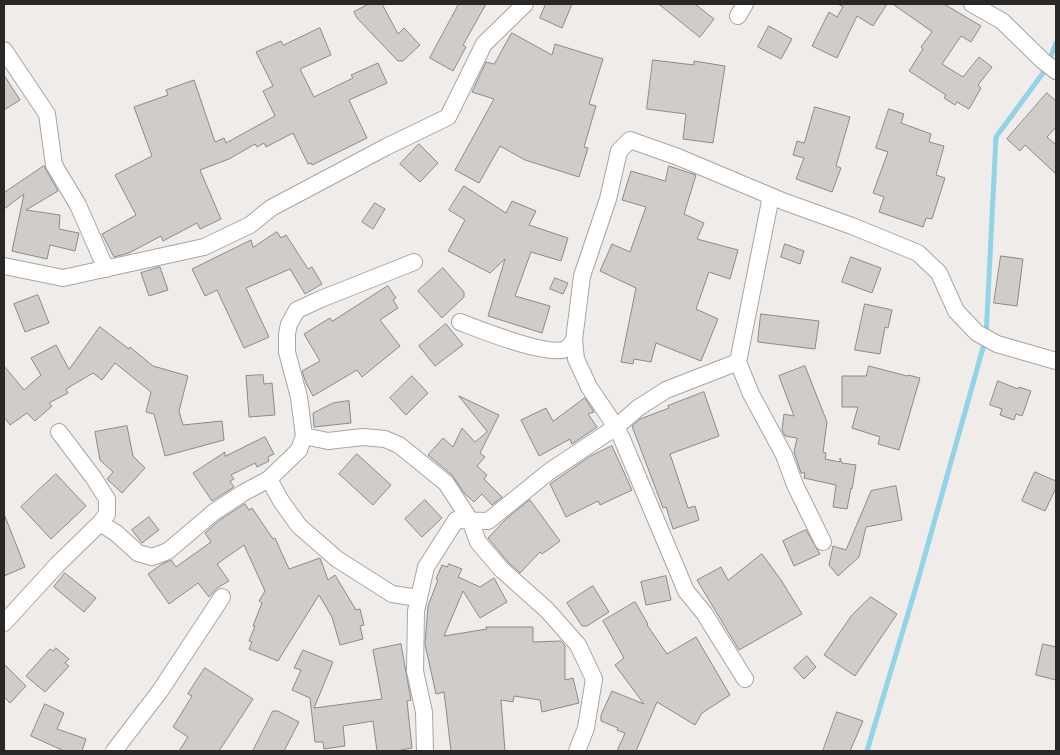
<!DOCTYPE html>
<html>
<head>
<meta charset="utf-8">
<style>
	body { margin:0 }
	#map { position:relative; width:1060px; height:755px; overflow:hidden; background:#f0ece9; font-family:"Fira Sans",sans-serif }
	canvas { display:block }
	.frame { position:absolute; inset:0; border:5px solid #292827; pointer-events:none }
</style>
</head>
<body>
<div id="map">
<canvas width="1060" height="755"></canvas>
<div class="frame"></div>
</div>
<script>
const c = document.querySelector('canvas').getContext('2d');
c.lineJoin = 'round';
function stroke(path, color, width, dash) { c.strokeStyle = color; c.lineWidth = width; c.lineCap = dash ? 'butt' : 'round'; c.setLineDash(dash || []); c.stroke(path); }
function paint(path, color) { c.fillStyle = color; c.fill(path, 'evenodd'); }
const stream = new Path2D(`
	M867,751L916,587L986,337L996,137L1046,69L1056,43`);
const building = new Path2D(`
	M369,4H382L398,34L404,28L420,45L403,61H398L357,18L354,12Z
	M459,4H486L463,45L466,47L453,71L430,58Z
	M546,4H572L562,28L540,18Z
	M659,4H695L714,19L700,37Z
	M838,4H887L873,26L857,16L837,58L812,46L829,12L837,17L843,7Z
	M893,4H944L981,26L971,42L961,36L942,64L963,77L979,57L992,67L978,85L981,88L969,109L957,102L955,105L944,98L946,95L909,71L923,49L921,47L932,32Z
	M769,26L792,39L781,59L758,47Z
	M320,28L331,55L300,69L314,97L353,78L351,75L378,63L387,83L349,100L367,138L312,165L311,163L308,164L293,133L266,147L264,143L257,147L255,144L229,159L200,170L221,219L200,229L197,223L163,241L161,236L129,253L114,257L102,234L136,215L115,175L152,156L134,107L168,95L166,90L194,80L215,142L224,138L226,143L275,116L263,91L273,86L256,52L281,41L283,45Z
	M512,33L552,55L555,44L603,59L589,104L596,106L584,147L588,148L579,177L525,160L500,146L479,183L455,170L494,99L472,92L486,62L494,64Z
	M653,60L694,65V61L725,66L713,143L683,139L686,114L647,109Z
	M4,75L20,100L4,110Z
	M1047,93L1056,101V127L1047,137L1056,145V174L1025,145L1020,151L1007,139Z
	M815,107L850,117L836,166L841,168L832,192L796,179L804,158L793,155L797,141L804,143Z
	M889,109L904,114L901,123L931,134L929,142L944,146L936,175L945,178L932,219L926,218L923,227L879,212L884,197L873,193L888,152L876,148Z
	M419,144L438,163L420,182L400,164Z
	M44,166L58,191L26,210L60,215L59,229L79,233L75,251L50,245L47,259L12,251L24,194L4,209V193Z
	M669,166L696,175L684,214L704,223L697,239L738,250L730,279L709,272L696,309L718,319L701,361L656,343L651,362L634,359L633,364L621,362L636,288L600,271L612,244L630,252L646,207L622,200L631,171L665,181Z
	M464,186L506,213L512,201L536,211L529,225L568,238L561,261L531,252L515,296L550,306L542,333L488,316L505,259L490,273L448,251L465,220L449,210Z
	M375,203L385,209L373,229L362,222Z
	M277,232L281,238L286,235L308,269L312,267L322,284L305,294L290,269L246,288L269,337L244,348L217,290L205,296L192,269L251,240L253,247Z
	M785,244L804,251L800,264L781,257Z
	M1001,256L1023,259L1017,306L994,303Z
	M851,257L881,268L872,293L842,282Z
	M160,267L168,290L149,296L141,273Z
	M443,268L464,292V297L442,318L418,291Z
	M555,278L568,283L563,294L550,289Z
	M388,286L396,298L393,300L398,308L380,320L400,346L362,377L357,370L313,396L306,383L302,371L320,361L304,334L330,318L332,321Z
	M38,295L49,323L25,332L14,304Z
	M865,304L892,310L888,328L885,327L880,354L855,350Z
	M761,314L819,321L815,349L758,342Z
	M446,324L463,345L435,366L419,346Z
	M100,327L129,349L130,347L153,366L188,376L179,411L183,425L222,421L224,440L165,456L154,414L146,412L151,392L115,363L102,380L93,373L66,389L68,393L49,403L52,406L35,421L27,413L10,425L4,417V366L24,390L41,375L31,358L56,345L69,369Z
	M805,366L827,422L823,452L826,453L825,459L840,462V458L842,463L856,465L852,489L851,488L847,509L833,507L836,485L804,478L805,473H801L794,452L797,438L785,436L782,430L784,414L794,416L779,376Z
	M869,366L907,376L908,375L920,378L899,450L878,444L880,437L852,428L858,407H842V376H866Z
	M263,375L264,384L272,383L275,415L249,417L246,376Z
	M412,376L428,393L406,415L390,398Z
	M998,381L1018,389L1019,387L1031,391L1022,416L1016,414L1014,420L1000,415L1002,409L990,405Z
	M704,392L719,436L670,454L688,508L695,506L699,520L673,529L666,507L663,508L632,426L640,419L669,408L668,406Z
	M459,396L499,415L480,453L485,457L477,466L487,475L484,479L502,497L492,505L482,494L474,502L465,494L452,475L428,455L443,438L453,447L462,428L475,442L487,432Z
	M585,398L594,412L588,414L597,427L572,444L570,439L539,456L521,420L546,408L553,421Z
	M349,401L351,423L314,427L313,413L333,403Z
	M127,426L133,456L145,468L122,493L107,479L113,472L100,460L95,432Z
	M265,437L274,454L268,457L269,461L257,467L255,463L231,475L234,479L230,481L234,487L212,501L193,473L225,452V456Z
	M612,446L632,490L600,505L598,501L566,517L550,484L589,457Z
	M357,454L391,485L373,505L339,474Z
	M1035,472L1056,481V488L1045,511L1022,501Z
	M56,474L86,506L51,539L21,507Z
	M896,486L902,520L866,527L859,557L838,576L829,565L833,546L846,550L871,491Z
	M425,500L442,518L422,537L405,519Z
	M530,500L560,541L542,554L540,552L520,573L508,562L488,538L506,519Z
	M245,504L249,510L252,508L273,539L275,538L289,569L320,558L328,580L335,575L356,610L360,609L364,625L360,626L363,639L340,645L332,617L319,595L278,661L249,649L252,642L249,641L255,626H253L262,603L259,601L265,591L244,545L217,564L229,581L217,588L209,597L198,583L169,604L148,574L162,564L171,560L176,567L211,542L205,533L220,520Z
	M4,514L25,567L4,576Z
	M149,517L159,530L142,543L132,530Z
	M806,530L820,554L794,566L783,541Z
	M762,554L781,580L802,614L739,650L697,580L721,567L728,580Z
	M449,564L462,569L458,577L480,587L494,578L507,602L480,618L463,591L444,636L487,629L486,627H533V642L561,641L565,646V680L573,678L579,703L542,712L540,700L514,696L513,702L501,700L505,751H451L444,692L436,694L425,644L428,606L438,580L436,579L442,565L447,567Z
	M65,573L96,598L84,612L54,587Z
	M666,576L671,600L646,605L641,582Z
	M593,586L609,612L587,626H582L567,603Z
	M871,597L897,614L855,676L824,655L852,615Z
	M635,602L648,624L647,625L667,654L696,637L730,695L702,713L695,725L657,702L636,751H617L625,733L617,730L618,728L601,721V715L612,691L644,704L615,665L624,658L603,621Z
	M401,644L411,700L407,701L412,748L401,750V751H377L373,721L343,726L345,746L324,749L323,742H315L310,698L292,690L301,670L294,668L303,650L333,662L314,708L382,699L373,650Z
	M1043,644L1056,647V680L1036,675Z
	M56,648L69,659L65,663L69,666L45,692L26,676L50,649L53,651Z
	M807,656L816,667L804,679L794,668Z
	M4,664L26,686L10,703L4,697Z
	M205,668L253,699L219,751H179L188,737L173,727L192,696L188,694Z
	M45,704L64,713L57,729L86,739L82,751H64L31,736Z
	M273,711H278L299,722L284,751H253Z
	M837,712L863,721L850,751H823Z`);
const street = new Path2D(`
	M972,4L1002,21L1043,61L1056,71
	M738,16L745,4
	M4,50L47,114L54,165L78,205L106,269
	M4,266L63,278L204,247L250,225L271,208L386,147L448,117L484,44L525,4
	M460,322C481,330 547,357 566,349C569,347 572,343 574,340
	M738,362L751,394L784,455L795,485L823,542
	M59,432L93,477L107,499V514L100,523
	M304,436L328,441L363,437L385,439L399,445L446,483L470,520L478,542L501,569L547,610L578,645L594,679L586,728L577,751
	M269,479L281,501L299,526L337,559L392,594L418,598
	M4,623L57,565L100,523L116,533L138,553L152,557L168,551L214,512L243,493L269,479L299,450L304,436L299,397L287,352V334L289,324L297,310L321,299L414,262
	M745,679L704,613L686,591L622,439L616,427L589,387L576,359L574,340L582,276L608,199L619,151L630,140L678,157L785,202L852,226L918,253L939,273L956,311L977,333L997,344L1056,361
	M114,751L160,691L222,597
	M425,751L424,712L415,671L416,611L426,567L456,520L488,521L550,471L616,427L638,408L666,390L738,362L771,196`);
stroke(stream, '#91d3e7', 5);
paint(building, '#d0ccc9');
stroke(building, '#8d8987', 1);
stroke(street, '#a9a5a2', 18);
stroke(street, '#fff', 16);
</script>
</body>
</html>
